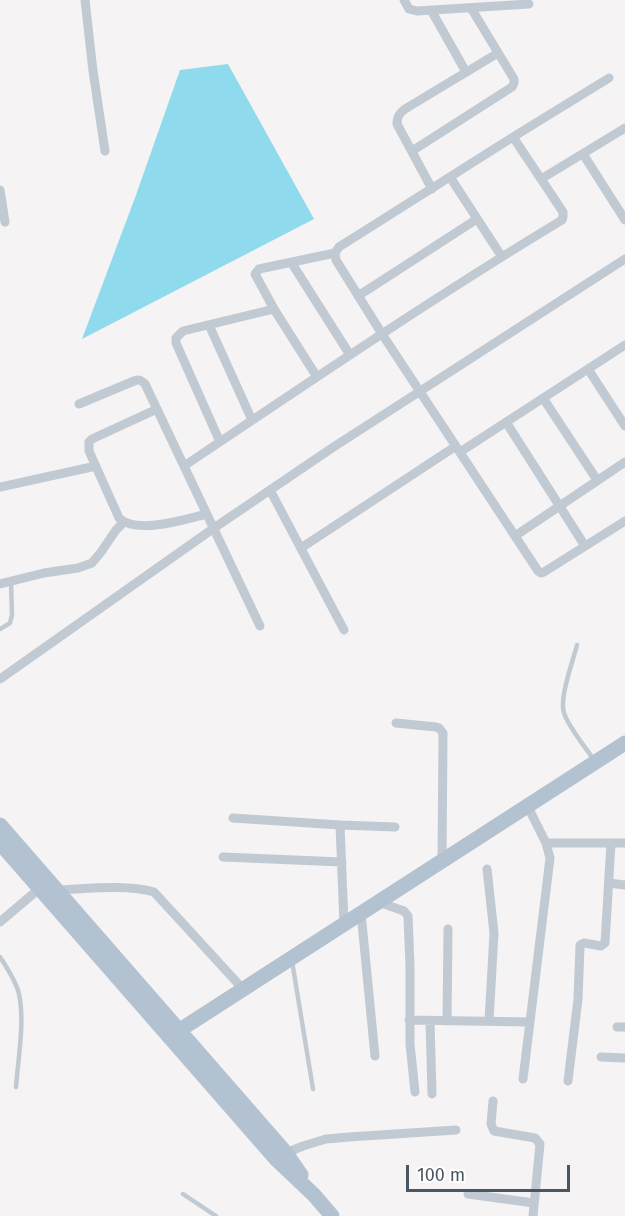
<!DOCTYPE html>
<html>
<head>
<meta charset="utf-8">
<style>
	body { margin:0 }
	#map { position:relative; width:625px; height:1216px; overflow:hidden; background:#f5f3f3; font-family:"Fira Sans",sans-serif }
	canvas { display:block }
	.scale { position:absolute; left:406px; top:1165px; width:164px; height:27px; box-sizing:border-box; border:3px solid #4a5661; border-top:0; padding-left:8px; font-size:18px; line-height:21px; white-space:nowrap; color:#4a5661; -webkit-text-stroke:4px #fff; paint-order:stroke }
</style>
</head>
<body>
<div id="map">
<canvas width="625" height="1216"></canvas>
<div class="scale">100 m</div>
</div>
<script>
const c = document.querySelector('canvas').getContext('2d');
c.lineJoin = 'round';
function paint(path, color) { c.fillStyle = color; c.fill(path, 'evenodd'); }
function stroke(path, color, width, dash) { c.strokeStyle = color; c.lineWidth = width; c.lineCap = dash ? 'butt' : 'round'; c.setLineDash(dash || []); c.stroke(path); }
const water = new Path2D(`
	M228,64L314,219L82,339L136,195L180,70Z`);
const service = new Path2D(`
	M0,629L10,623L12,615L11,582
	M577,645C573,661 559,698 564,713C568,726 585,747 594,760
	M0,957C7,968 16,981 19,994C25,1023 18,1058 16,1087
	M292,961L313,1089
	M183,1194L216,1216`);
const minor = new Path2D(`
	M85,0L93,71L105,151
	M404,0L409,9L417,11L529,4
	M431,10L466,72
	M609,78L513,137L339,247L335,253L336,260L382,334L538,571L541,573L544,572L625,521
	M412,151L512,87L514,83V79L471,8
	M583,154L625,220
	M450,177L502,257
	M541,179L625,128
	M432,189L397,124C397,116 400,113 405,109L498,53
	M0,190L5,222
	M291,262L350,355
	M358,296L477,219
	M209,325L252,420
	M588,369L625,426
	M317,377L274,309L255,274L259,269L335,253
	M543,398L597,480
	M79,404L134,381C139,379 141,380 145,384L260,626
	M157,409L92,439L89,442V451L119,518C137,535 186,519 207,514
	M506,422L585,546
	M220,442L176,343V338L183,331L274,309
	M460,452L625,345
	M184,466C309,382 433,298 562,220L563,217V212L513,137
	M0,487L96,466
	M270,490L344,630
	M515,536L625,462
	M301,548L456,446
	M0,584L44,573L78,568L92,563L101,552L116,530L124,522
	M0,679L214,528L332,448L625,259
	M396,723L436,727L439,728L443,733L442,861
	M233,818L340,825L395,827
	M340,825L344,924
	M546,843H625
	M223,857L342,862
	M487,869L494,933L489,1021
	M609,883L625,885
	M57,890C86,889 126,884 154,892L243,989
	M378,902L404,911L408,916L410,966V1044L415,1092
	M361,913L375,1056
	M0,922L40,888
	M409,1020L530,1022
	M430,1021L432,1094
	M447,1021L448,929
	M617,1027H625
	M601,1057L625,1058
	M523,1079L550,858L546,843L527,805
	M568,1081L578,999L580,947V945L584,943L601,946L605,943L611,843
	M493,1101L491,1124L494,1131L535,1138L540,1144L533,1216
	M286,1153L303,1146L326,1139L349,1137L456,1130
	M468,1194L534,1203`);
const primary = new Path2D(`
	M0,825L286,1153L301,1175
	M0,843L276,1159L314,1195L332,1216
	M169,1037L625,743`);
paint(water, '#90daee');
stroke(service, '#c1cad2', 4.5);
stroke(minor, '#c1cad2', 9);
stroke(primary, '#b3c2d1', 15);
</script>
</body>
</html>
